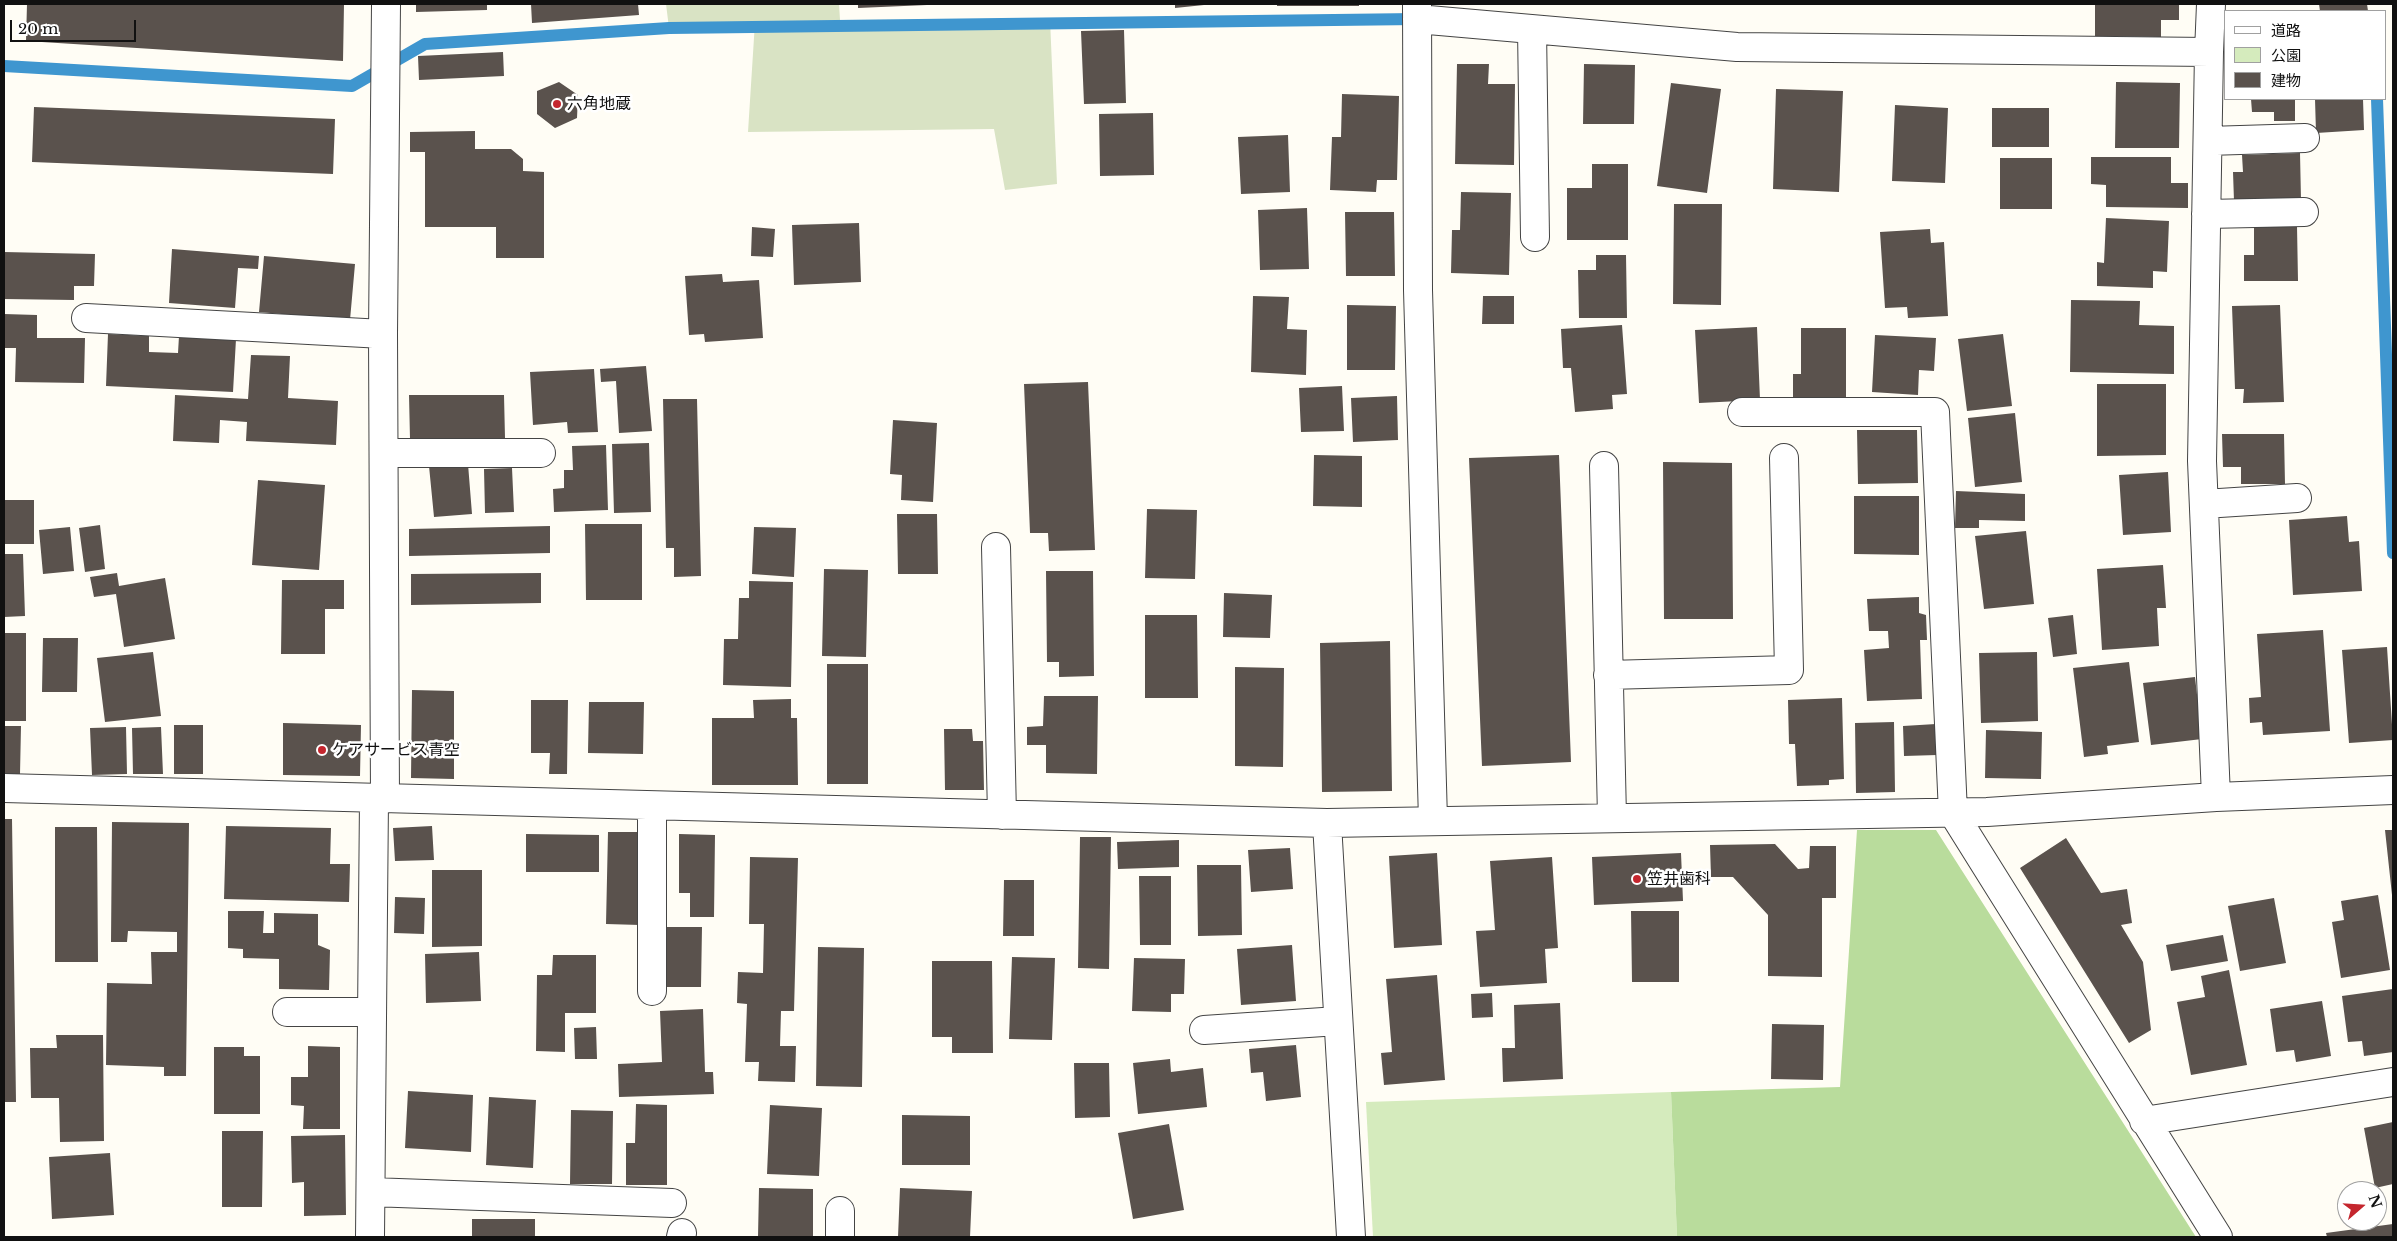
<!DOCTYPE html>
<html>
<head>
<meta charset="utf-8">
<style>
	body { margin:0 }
	#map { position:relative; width:2397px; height:1241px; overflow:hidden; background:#fffdf5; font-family:"Libre Baskerville","Noto Sans JP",serif }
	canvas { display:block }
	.frame { position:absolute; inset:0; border:5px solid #111; pointer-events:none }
	.legend { position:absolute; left:2224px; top:10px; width:162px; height:90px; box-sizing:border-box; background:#fff; border:1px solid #a0a0a0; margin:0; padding:6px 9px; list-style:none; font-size:15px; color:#111 }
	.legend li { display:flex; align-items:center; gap:10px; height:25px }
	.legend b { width:25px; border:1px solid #a0a0a0 }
	.north { position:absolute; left:2337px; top:1181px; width:50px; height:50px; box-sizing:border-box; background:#fff; border:1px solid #a0a0a0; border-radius:50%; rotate:71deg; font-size:14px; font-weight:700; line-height:20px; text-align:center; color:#111 }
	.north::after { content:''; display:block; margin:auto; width:18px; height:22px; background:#c4262e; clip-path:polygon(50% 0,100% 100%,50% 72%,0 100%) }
	.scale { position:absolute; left:10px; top:20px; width:126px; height:22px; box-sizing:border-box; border:2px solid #111; border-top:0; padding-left:6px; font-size:15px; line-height:18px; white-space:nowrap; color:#111; -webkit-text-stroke:4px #fff; paint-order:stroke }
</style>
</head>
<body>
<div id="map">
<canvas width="2397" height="1241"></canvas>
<div class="frame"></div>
<ul class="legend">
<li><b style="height:6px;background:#fff"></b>道路</li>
<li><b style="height:14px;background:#d5ebbd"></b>公園</li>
<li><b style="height:14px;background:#5a524d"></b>建物</li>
</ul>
<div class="north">N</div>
<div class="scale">20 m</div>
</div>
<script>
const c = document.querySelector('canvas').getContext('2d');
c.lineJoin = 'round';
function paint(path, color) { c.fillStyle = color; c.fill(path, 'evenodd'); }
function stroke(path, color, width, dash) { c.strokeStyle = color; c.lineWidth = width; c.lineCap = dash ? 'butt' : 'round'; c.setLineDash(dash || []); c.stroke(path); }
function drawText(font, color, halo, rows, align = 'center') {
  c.font = font + ' "Libre Baskerville","Noto Sans JP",serif'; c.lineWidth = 5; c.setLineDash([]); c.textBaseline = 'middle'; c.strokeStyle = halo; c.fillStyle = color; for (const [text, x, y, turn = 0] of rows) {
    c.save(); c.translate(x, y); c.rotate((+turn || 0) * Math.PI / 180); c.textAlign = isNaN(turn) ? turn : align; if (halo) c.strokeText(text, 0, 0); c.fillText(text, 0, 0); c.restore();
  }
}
const green = new Path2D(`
	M1671,1092L1677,1237H1373L1366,1102Z`);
const forest = new Path2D(`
	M1857,830H1936L2196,1237H1677L1671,1092L1840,1087Z`);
const cemetery = new Path2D(`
	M666,4H839L840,20L1050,19L1057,184L1005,190L994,129L748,132L755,22L669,28Z`);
const stream = new Path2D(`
	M4,66L352,86L425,44L669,28L1417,19
	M2377,99L2393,553`);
const building = new Path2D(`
	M27,4H344L343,61L26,41Z
	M416,4H487V10L416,12Z
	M531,4H638L639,15L532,23Z
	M858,4H927V5L858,8Z
	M1175,4H1204V5L1175,8Z
	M1277,4H1359V6H1277Z
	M2095,4H2179V20H2161V37L2095,36Z
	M2319,4H2367L2368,11H2320Z
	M1124,30L1126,103L1084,104L1081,31Z
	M503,52L504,76L419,80L418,56Z
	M1457,64H1489L1488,84H1515L1514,165L1455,164Z
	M1584,64L1635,65L1634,124H1583Z
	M559,82L578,95L577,118L555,128L537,114V91Z
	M2116,82L2180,83L2179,148H2115Z
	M1671,83L1721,89L1707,193L1657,186Z
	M1776,89L1843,91L1839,192L1773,189Z
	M1342,94L1399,96L1397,180H1377L1376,192L1330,190L1332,137H1341Z
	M2251,99H2295V121H2274V112H2252Z
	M2315,99H2363L2364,130L2316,133Z
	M1895,105L1948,108L1945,183L1892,181Z
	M34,107L335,119L333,174L32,162Z
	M1992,108H2049V147H1992Z
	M1153,113L1154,175L1100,176L1099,114Z
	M475,131V149H511L523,159V171L544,172V258H496V227H425V152H410V132Z
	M1288,135L1290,192L1241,194L1238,137Z
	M2300,153L2301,200L2234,201L2233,172H2243L2242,155Z
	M2091,157H2171V183H2188V208L2106,207V185L2091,184Z
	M2000,158H2052V209H2000Z
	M1592,164H1628V240H1567V188H1592Z
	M1461,192L1511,193L1509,275L1451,273L1452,230H1460Z
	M1674,204H1722L1721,305L1673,304Z
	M1307,208L1309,269L1260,270L1258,210Z
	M1345,212H1394L1395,276H1346Z
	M2106,218L2169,221L2167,272L2153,271V288L2097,286V262L2104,263Z
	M859,223L861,282L794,285L792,225Z
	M2254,226H2297L2298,281H2244V255H2254Z
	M752,227L775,229L773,257L751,256Z
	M1930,229L1931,243L1944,242L1948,316L1908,318L1907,307L1885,308L1880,232Z
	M172,249L259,256L258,269L238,268L235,308L169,303Z
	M4,252L95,254L94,286H74V300L4,299Z
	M1596,255H1626L1627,318H1579L1578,270H1596Z
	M264,256L355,264L350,320L259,312Z
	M722,274L723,282L759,280L763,338L705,342L704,334L689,335L685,276Z
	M1253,296L1289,297L1287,329L1307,330L1306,375L1251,372Z
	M1483,296H1514V324H1482Z
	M2071,300L2140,301L2139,325L2174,326V374L2070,372Z
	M1347,305L1396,306L1395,370H1347Z
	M2280,305L2284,402L2243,403L2244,389H2235L2232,306Z
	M4,314L37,315V338H85L84,383L15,382L16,348H4Z
	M1622,325L1627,394L1612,395L1613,409L1575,412L1571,368H1563L1561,329Z
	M1757,327L1760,400L1699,403L1695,330Z
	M1801,328H1846V398H1793V374H1801Z
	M108,334L149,336V352L178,353L179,336L236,339L233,392L106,386Z
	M2003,334L2012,406L1967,411L1958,339Z
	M1875,335L1936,338L1934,371L1919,370L1918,395L1872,392Z
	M251,355L290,356L288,398L338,401L336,445L246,441L247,422L220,420L219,443L173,441L175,395L248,399Z
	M646,366L652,431L619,433L616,381L601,382L600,369Z
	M594,369L598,432L568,433L567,422L533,425L530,372Z
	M1088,382L1095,550L1049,551L1048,533H1030L1024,384Z
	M2097,384H2166V455L2097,456Z
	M1342,386L1344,431L1301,432L1299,388Z
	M409,395H504L505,438L410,439Z
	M1397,396L1398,440L1353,442L1351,398Z
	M663,399H697L701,576L674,577V548H666Z
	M2015,413L2022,482L1975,487L1968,418Z
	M893,420L937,423L933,502L901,500L902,475L890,474Z
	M1857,430H1917L1918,483L1858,484Z
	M2222,434H2284L2285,484H2241V467H2223Z
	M649,443L651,512L614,513L612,444Z
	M606,445L608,510L554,512L553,489L564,488V470H573L572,446Z
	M1314,455L1362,456V507L1313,506Z
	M1559,455L1571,762L1482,766L1469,458Z
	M1663,462L1732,463L1733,619H1664Z
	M468,464L472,514L434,517L429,466Z
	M512,468L514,512L485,513L484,469Z
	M2168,472L2171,532L2123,535L2119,475Z
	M258,480L325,485L319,570L252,565Z
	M1956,491L2025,494V521L1979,520V528H1955Z
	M1854,496H1919V555L1854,554Z
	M4,500H34V544H4Z
	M1147,509L1197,510L1195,579L1145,578Z
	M897,514H937L938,574H898Z
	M2347,516L2349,542L2359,541L2362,591L2293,595L2289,520Z
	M585,524H642V600H586Z
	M100,525L105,569L85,572L79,528Z
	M550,526V553L409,556V529Z
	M70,527L74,571L43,574L39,530Z
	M754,527L796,528L794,577L752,574Z
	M2026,531L2034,604L1984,609L1975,536Z
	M4,554H23L25,616L4,617Z
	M2163,565L2166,608H2157L2159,646L2102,650L2097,569Z
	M824,569L868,570L866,657L822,656Z
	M1046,571H1093L1094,676L1059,677V662H1047Z
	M117,573L119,586L165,578L175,639L124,647L116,594L94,597L90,577Z
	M541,573V603L411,605V574Z
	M282,580H344V609H325V654H281Z
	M749,581L793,582L791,687L723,685L724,639H738L739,598H749Z
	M1224,593L1272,595L1270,638L1223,637Z
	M1919,597V613L1926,615L1927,640H1920L1922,699L1867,701L1864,650L1889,648L1888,631H1869L1867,599Z
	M1145,615H1197L1198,698H1145Z
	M2073,615L2077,654L2053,657L2048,618Z
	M2323,630L2330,731L2263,735L2262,722L2250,723L2249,698L2261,697L2257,634Z
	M4,633H26V721H4Z
	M43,638H78L77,692H42Z
	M1390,641L1392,791L1322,792L1320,643Z
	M2387,647L2393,740L2349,743L2342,650Z
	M153,652L161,716L105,722L97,658Z
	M2037,652L2038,721L1981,723L1979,653Z
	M2129,662L2139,742L2107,746L2108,754L2084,757L2073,668Z
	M827,664H868V784H827Z
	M1235,667L1284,668L1283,767L1235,766Z
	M2195,677L2202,739L2151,745L2143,683Z
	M412,690L454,691V779L411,778Z
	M1044,696H1098L1097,774L1046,773V745H1027V727L1043,726Z
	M1842,698L1844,779L1829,780V785L1797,786L1795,744H1789L1788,700Z
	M791,699V718H797L798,785H712V718H754L753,700Z
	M531,700H568L567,774H549L550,753H531Z
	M589,702H644L643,754L588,753Z
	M1894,722L1895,792L1856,793L1855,723Z
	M283,723L361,725L360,776L283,775Z
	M1936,724L1937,755L1904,756L1903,726Z
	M174,725H203V774H174Z
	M4,726H21L20,774H4Z
	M126,727L127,774L92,775L90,728Z
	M161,727L163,774H133L132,728Z
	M944,729H972L973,741H983L984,790H945Z
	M1986,730L2042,732L2041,779L1985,778Z
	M4,819H12L16,1102H4Z
	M112,822L189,823L186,1076H164V1067L106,1065L107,983L152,984L151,952H177V932L128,931L127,942H111Z
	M226,826L331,828L330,864H350L349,902L224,899Z
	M432,826L434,860L395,861L393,828Z
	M55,827H97L98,962H55Z
	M2385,830H2393V895H2392Z
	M608,832H641L640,925L606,924Z
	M526,834L599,835V872H526Z
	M679,834L715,835L714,917H690V893H679Z
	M1080,837H1111L1109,969L1078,968Z
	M2066,838L2101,893L2127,889L2132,923L2121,925L2143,962L2151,1030L2129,1043L2020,868Z
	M1179,840V867L1118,869L1117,842Z
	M1775,844L1798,869L1809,868L1810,846H1836V898H1822V977L1768,976V915L1733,877H1711L1710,845Z
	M1290,848L1293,889L1251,892L1248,850Z
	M1437,853L1442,945L1394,948L1389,856Z
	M1681,853L1683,901L1594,905L1592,857Z
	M750,857L798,858L794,1011H781L780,1046H796L795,1082L758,1081L759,1062H745L747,1004L737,1003L738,972L763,973L764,924H749Z
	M1552,857L1558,948L1545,949L1547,983L1480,987L1476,931L1495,930L1490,861Z
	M1197,865H1241L1242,935L1198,936Z
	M432,870H482V946L432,947Z
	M1139,876H1171V945H1140Z
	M1004,880H1034V936H1003Z
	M2378,895L2390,970L2341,978L2332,922L2344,920L2341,901Z
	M395,897L425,898L424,934L394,933Z
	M2274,898L2286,963L2240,971L2228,906Z
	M228,911H264L263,933H274V913L318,914V945L330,950L329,990L279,989V959L243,958V949L228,948Z
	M1631,911H1679V982H1632Z
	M665,927H702L701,987H665Z
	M2223,935L2228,961L2171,971L2166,945Z
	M1292,945L1296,1001L1241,1005L1237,949Z
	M818,947L864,948L862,1087L816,1086Z
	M479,952L481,1001L426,1003L425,954Z
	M553,955H596V1013H565V1052L536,1051L537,975H552Z
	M1012,957L1055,958L1052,1040L1009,1039Z
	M1134,958L1185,959L1184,994H1171V1012L1132,1011Z
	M932,961H992L993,1053H952V1037H932Z
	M2229,970L2247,1065L2191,1075L2177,1002L2205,997L2201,976Z
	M1437,975L1445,1080L1384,1085L1381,1053L1392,1052L1386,979Z
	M2393,989V1052L2364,1056L2362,1041L2348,1042L2342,996Z
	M1492,993L1493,1017L1472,1018L1471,994Z
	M2322,1001L2331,1056L2296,1062L2294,1050L2276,1052L2270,1009Z
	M1560,1003L1563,1079L1503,1082L1502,1048H1515L1514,1005Z
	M703,1009L705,1072H713L714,1094L619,1097L618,1064L662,1062L660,1011Z
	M1772,1024L1824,1025L1823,1080L1771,1079Z
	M596,1027L597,1059H575L574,1028Z
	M56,1035H103L104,1141L60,1142L59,1098H31L30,1048H57Z
	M1296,1045L1301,1097L1266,1101L1263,1072L1251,1073L1249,1049Z
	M308,1046L340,1047V1129H303L304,1106L291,1105V1077H308Z
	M214,1047H244V1056H260V1114H214Z
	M1170,1059L1171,1072L1203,1068L1207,1107L1138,1114L1133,1063Z
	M1074,1063H1109L1110,1117L1075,1118Z
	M408,1091L473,1095L471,1152L405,1148Z
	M489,1097L536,1100L533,1168L486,1165Z
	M636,1104L667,1105V1185H626V1143H635Z
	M770,1105L822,1108L819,1176L767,1174Z
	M571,1110L613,1111L612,1184H570Z
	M902,1115L970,1116V1165H902Z
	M2393,1122V1184L2375,1188L2364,1128Z
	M1169,1124L1184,1210L1133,1219L1118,1133Z
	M222,1131H263L262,1207H222Z
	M345,1135L346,1215L304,1216V1182L292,1183L291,1136Z
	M110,1153L114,1215L52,1219L49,1157Z
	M759,1188L813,1189V1237H758Z
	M900,1188L972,1191L970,1237H898Z
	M472,1219H535V1237H472Z
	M2393,1224V1237H2327L2326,1233Z`);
const minor = new Path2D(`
	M1417,4L1418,290L1433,820
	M1417,19L1737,47L2209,52L2202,461L2216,797
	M1532,29L1535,237
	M2209,52L2211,4
	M2208,141L2305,138
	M2206,214L2304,212
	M86,318L383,334
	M1742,412H1935L1953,813L2218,1237
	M384,453H541
	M1604,466L1612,817
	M2204,504L2297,498
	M996,547L1002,815
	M1608,675L1789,670L1784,458
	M4,788L1327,823L1987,812L2216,797L2393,790
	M385,799L383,334L386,4
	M652,806V991
	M1327,823L1351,1237
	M287,1012H372
	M1204,1030L1338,1021
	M2144,1121L2393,1082
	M371,1192L672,1203
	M370,1237L374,799
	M681,1237L682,1233
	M840,1237V1211`);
const markers = [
	[557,104,5,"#c4262e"],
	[322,750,5,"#c4262e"],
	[1637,879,5,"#c4262e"]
];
const poiNames = [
	["六角地蔵",567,104],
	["ケアサービス青空",332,750],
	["笠井歯科",1647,879]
];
paint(green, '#d5ebbd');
paint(forest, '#b9dc9c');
paint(cemetery, '#d9e3c4');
stroke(stream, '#3f96cf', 12);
paint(building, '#5a524d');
stroke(minor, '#444', 30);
stroke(minor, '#fff', 28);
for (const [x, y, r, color] of markers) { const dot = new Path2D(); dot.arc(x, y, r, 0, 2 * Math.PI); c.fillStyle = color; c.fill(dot); stroke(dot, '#fff', 2); }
drawText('16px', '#111', '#fff', poiNames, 'left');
</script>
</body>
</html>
